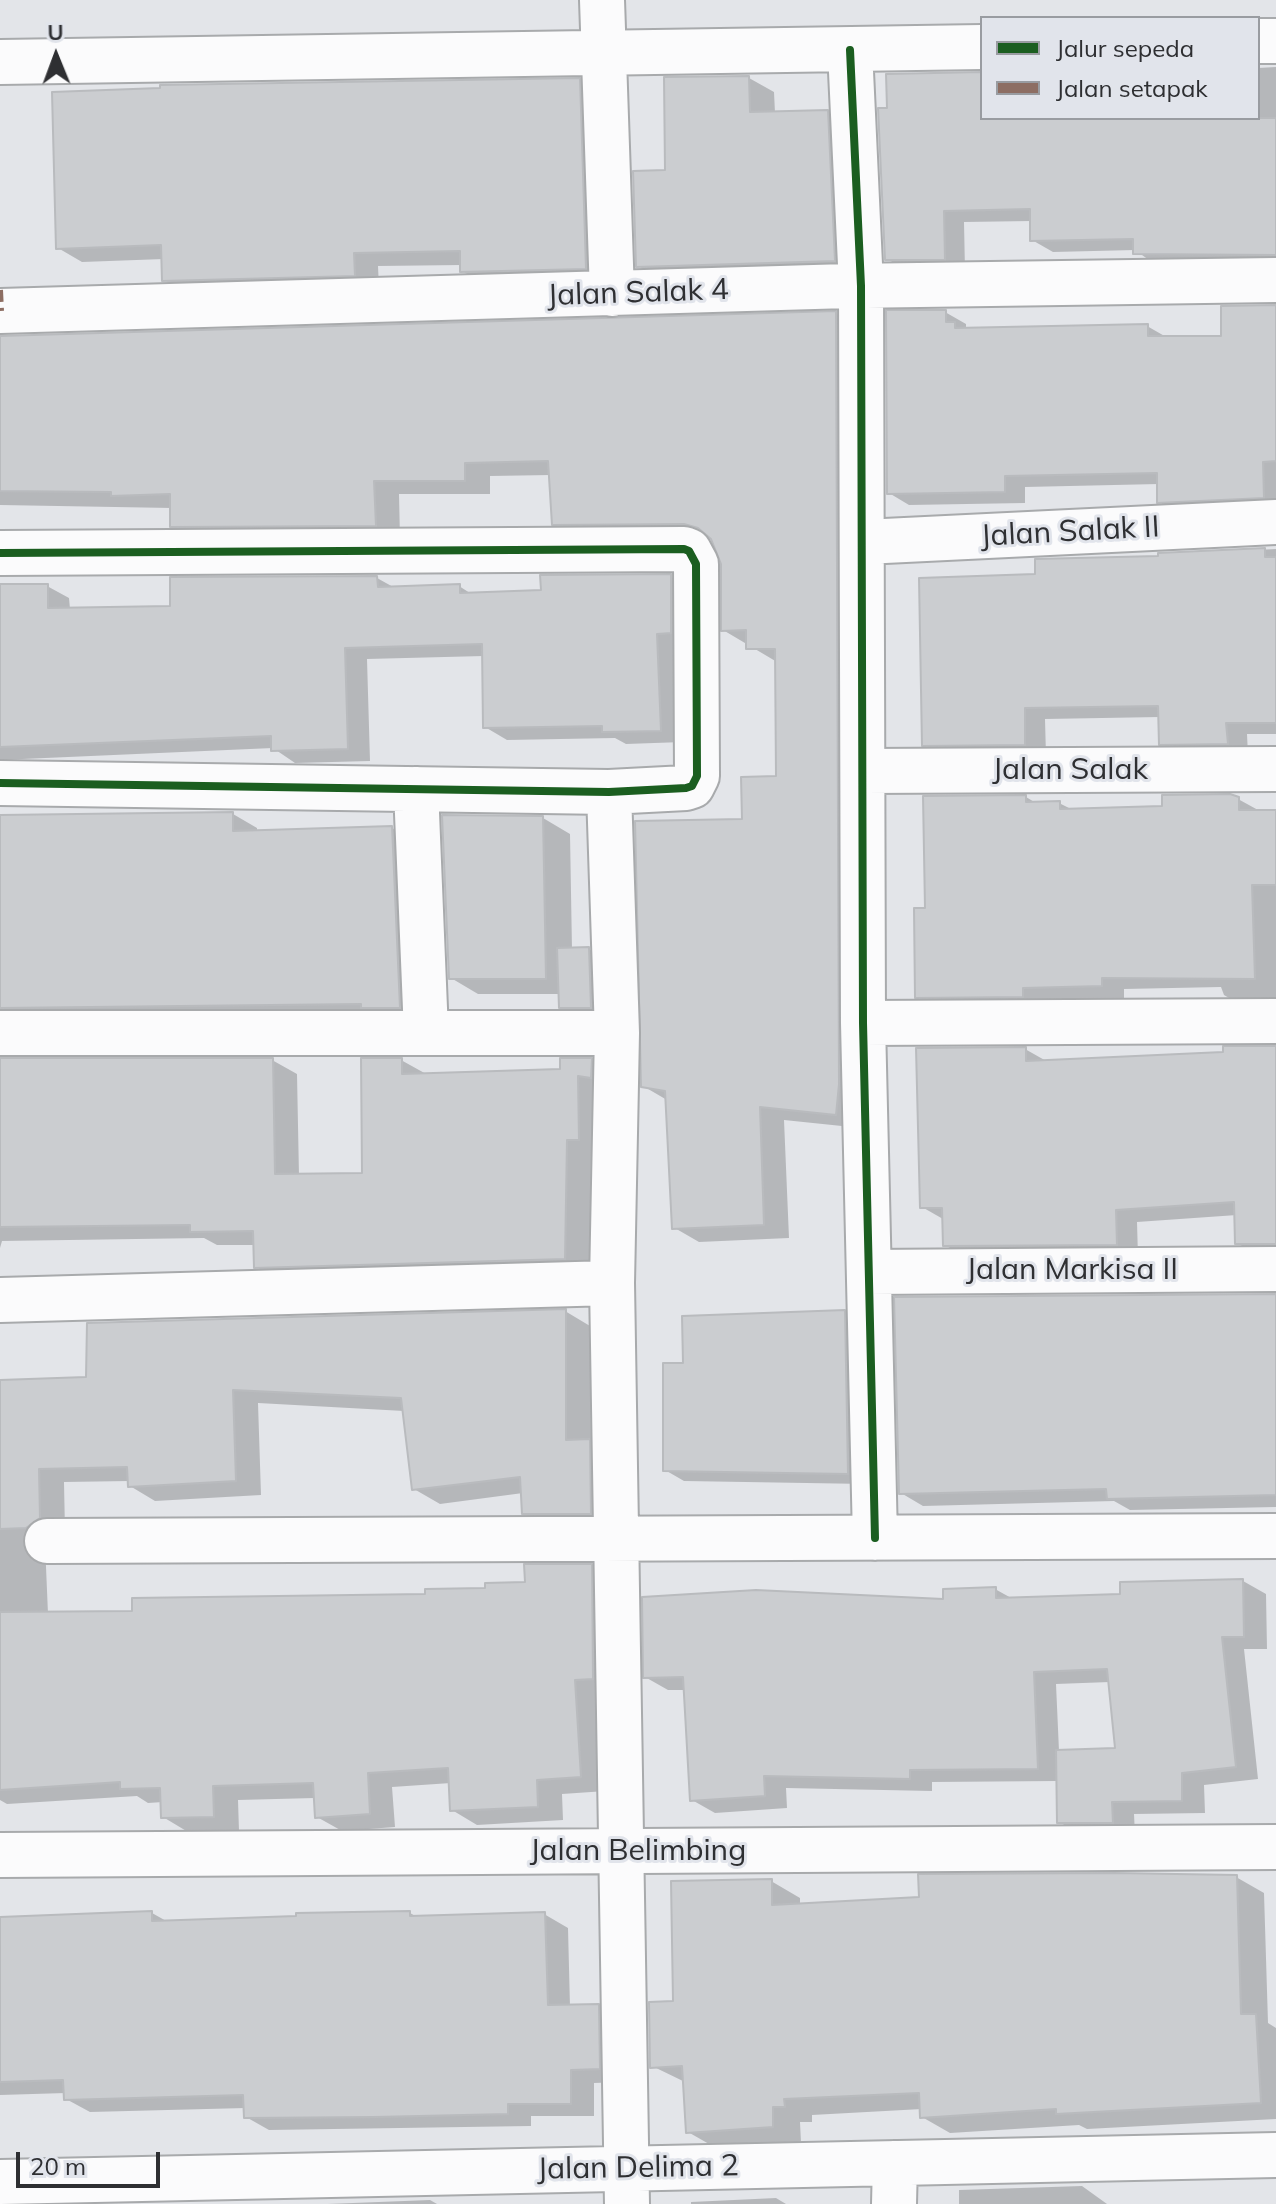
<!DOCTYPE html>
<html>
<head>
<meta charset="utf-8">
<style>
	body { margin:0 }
	#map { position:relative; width:1276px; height:2204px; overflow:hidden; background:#e3e5e9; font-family:Mulish,sans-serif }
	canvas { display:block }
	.legend { position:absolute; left:980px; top:16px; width:280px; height:104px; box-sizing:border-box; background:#e1e4eb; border:2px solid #999ca1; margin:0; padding:10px 14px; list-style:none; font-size:24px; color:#2e2f32 }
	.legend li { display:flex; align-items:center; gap:16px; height:40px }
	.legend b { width:40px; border:2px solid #999ca1 }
	.north { position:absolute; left:16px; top:16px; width:80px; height:80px; -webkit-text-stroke:6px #e1e4eb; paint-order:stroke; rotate:359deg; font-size:22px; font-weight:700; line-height:32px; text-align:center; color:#2e2f32 }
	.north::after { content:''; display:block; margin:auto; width:28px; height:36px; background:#2e2f32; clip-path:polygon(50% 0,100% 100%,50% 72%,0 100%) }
	.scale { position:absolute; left:16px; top:2152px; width:144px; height:36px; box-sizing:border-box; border:4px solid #2e2f32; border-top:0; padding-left:10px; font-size:24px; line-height:28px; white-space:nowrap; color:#2e2f32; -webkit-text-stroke:6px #e1e4eb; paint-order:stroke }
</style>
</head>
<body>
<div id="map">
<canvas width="1276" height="2204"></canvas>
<ul class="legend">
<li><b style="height:10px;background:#1b5e20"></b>Jalur sepeda</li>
<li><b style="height:10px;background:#8d6e63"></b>Jalan setapak</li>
</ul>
<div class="north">U</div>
<div class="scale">20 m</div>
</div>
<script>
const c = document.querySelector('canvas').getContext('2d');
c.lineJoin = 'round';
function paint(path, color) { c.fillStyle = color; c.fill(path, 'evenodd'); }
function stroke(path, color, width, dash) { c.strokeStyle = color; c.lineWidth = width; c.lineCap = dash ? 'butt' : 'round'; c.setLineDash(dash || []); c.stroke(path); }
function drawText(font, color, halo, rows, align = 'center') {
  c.font = font + ' Mulish,sans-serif'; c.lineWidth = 6; c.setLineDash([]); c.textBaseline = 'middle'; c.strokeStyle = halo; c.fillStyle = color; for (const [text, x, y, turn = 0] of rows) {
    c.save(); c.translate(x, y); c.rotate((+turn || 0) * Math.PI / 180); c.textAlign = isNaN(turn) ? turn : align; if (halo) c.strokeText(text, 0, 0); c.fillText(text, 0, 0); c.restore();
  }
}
const shadow = new Path2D(`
	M1276,67V266L1156,265L1135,250L1053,252L1032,240V221L964,222L965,271H908L887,259L889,110L982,74V118H1258V68Z
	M749,78L774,92L775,113L827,112L853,127L860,275L664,281L638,266L667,172Z
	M579,80L603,94L610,282L486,285L462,271V265L378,266L379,288L188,294L164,280V259L82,262L58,248Z
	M1276,305V509L1180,514L1159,502V484L1025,487V503L909,505L889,493L945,312L966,324V329L1147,326L1168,338H1223V308Z
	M836,313L861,328V1128L784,1120L789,1238L699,1242L673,1227L667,1100L643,1086L744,821L778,778L777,662L723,630V563L711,537L579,538L554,524L551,475L490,476V494H399L400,539L197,540L172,526V508L0,505V338Z
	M1276,549V734H1247L1248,755H1182L1161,743L1160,717L1045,719L1046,756L945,757L924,745L1037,575L1160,558V555Z
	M670,576L693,589L683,742L626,744L615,738L507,740L485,727L484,656L367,659L370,761L295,763L273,748L0,760V586H47L69,598L70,609L172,607L377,578L395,588L459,586L473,595L543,592Z
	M1026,797L1036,803H1059L1073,810L1164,808L1238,799L1258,810H1276V1009L1246,1008L1224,995L1221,987L1124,989V998L1044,999L1045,1009H939L917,997L927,910Z
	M233,814L257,828V832L392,828L417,842L424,1021L0,1046V817Z
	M543,818L570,834L572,950L589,949L599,955L601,1013H571L561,1007L560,994H478L451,978Z
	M1276,1046V1257L1259,1256L1237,1243V1215L1137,1222L1138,1257L966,1258L945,1245L943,1219L922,1207L1025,1049L1048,1062L1225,1054V1048Z
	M0,1051L3,1060H272L297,1074L299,1176L364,1175L401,1060L428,1075L562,1071L591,1060L616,1074L604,1153H591L590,1273L281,1281L256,1267L255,1245H217L204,1238L2,1241L0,1248Z
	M1276,1296V1507L1130,1510L1114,1501L923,1506L901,1493Z
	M565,1311L590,1326L591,1443L614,1456L616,1527L549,1528L524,1513L523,1493L440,1504L414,1489L404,1411L258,1403L261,1495L155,1501L130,1486V1481L64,1482L65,1532L45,1543L48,1614L134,1613L428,1596L527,1584L591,1566L616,1580L606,1791L562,1794L563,1820L477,1825L452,1810L451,1783L392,1787L395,1827L342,1831L317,1817L315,1798L238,1800L239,1831L188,1832L163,1817V1802L148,1803L137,1796L7,1804L0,1800V1382L88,1379Z
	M844,1312L863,1323L867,1484L684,1481L665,1470L685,1365Z
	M1243,1581L1266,1594L1267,1649H1244L1258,1779L1204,1785L1205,1813L1134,1814L1135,1835H1082L1059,1822L1058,1781L932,1782V1791L786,1788L787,1808L715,1813L692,1800L686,1690H668L645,1677L995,1589L1013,1599L1122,1596ZM1110,1682L1117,1749L1059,1751L1056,1684Z
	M1236,1877L1264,1893L1268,2023L1276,2028V2119L1087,2129L1079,2125L950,2133L922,2117V2109L812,2115V2122H800L801,2143L716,2148L688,2132L685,2082L652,2066L675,2003L771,1881L800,1898V1906Z
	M152,1913L168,1922L410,1913L419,1918L544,1914L568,1928L570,2007L598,2006L622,2019L623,2082L594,2083V2116H531V2126L269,2130L246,2117V2108L90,2112L66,2099V2093L0,2095V1919Z
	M1082,2186L1107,2204H959V2190Z
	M776,2198L786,2204H691V2202Z
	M430,2200L437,2204H327Z`);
const building = new Path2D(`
	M982,72V118H1276V255L1133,254V239L1030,241V209L944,211L945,260H885L878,108H887L886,74Z
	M749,76L750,112L828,110L835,261L636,267L633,171L665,170L664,77Z
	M580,78L586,269L460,272V251L354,253L355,276L162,281L161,245L56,249L52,92L160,88V85Z
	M1276,305V461L1263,462L1264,498L1157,503V473L1005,476V492L887,494L886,310H946V322H955V328L1148,324V336H1221V306Z
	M836,311L839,1084L836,1115L760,1107L764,1225L672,1229L665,1091L641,1087L635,821L742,819L741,777L776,776L775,649H746V630L721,631V564L711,539L698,528L684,524L552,525L548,461L465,463V481H374L376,526L170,527V494L111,496V492L0,491V336Z
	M1265,548V557H1276V723H1226L1228,744L1159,745L1158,706L1025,708V745L922,746L919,578L1035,574V559L1158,556V553Z
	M671,574V633L657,634L661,731L602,732V726L483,728L482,644L345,648L348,749L271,751V736L0,747V584H48V608L170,606V577L377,576L378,587L460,584V593L541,590L540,575Z
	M1230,794L1239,797V810H1276V885H1252L1255,979L1102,978V986L1023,988V997L915,998L914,908H925L923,796L1026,795V802L1060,801V809L1162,806V795Z
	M233,812V831L392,826L400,1008H361V1004L0,1008V815Z
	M442,815L543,816L546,979H449Z
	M589,947L591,1008H559L557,948Z
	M1223,1046H1276V1244H1235L1234,1202L1116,1210L1117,1245L943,1246L942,1208H920L916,1048L1026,1047V1061L1223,1052Z
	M0,1058H273L275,1174L362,1173L361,1058H402V1074L560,1069V1058H592L591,1078L578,1076L579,1140H567L565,1259L254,1268L253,1231L190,1232V1225L0,1227Z
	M1276,1294V1495L1107,1499L1106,1489L899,1494L894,1297Z
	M566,1309V1440L590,1439L591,1514H522L520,1477L412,1490L401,1398L233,1390L236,1481L128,1487L127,1467L39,1469L40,1518L26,1528L0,1529V1380L86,1377L87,1323Z
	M845,1310L848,1474L663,1471V1363H683L682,1316Z
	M524,1564H592L593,1679L575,1680L581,1777L537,1780L538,1807L450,1811L448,1768L368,1773L370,1814L315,1818L313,1783L213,1786L214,1817L161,1818L160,1788L120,1789V1782L0,1790V1612L132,1611V1598L425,1594V1589L485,1588V1583L525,1582Z
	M1243,1579L1244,1637H1222L1236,1767L1182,1773V1801L1112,1802L1113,1823H1057L1056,1750L1115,1748L1107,1669L1034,1672L1038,1769L910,1770V1779L764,1776L765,1796L690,1801L683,1677L643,1678L642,1597L756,1590L943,1599V1589L996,1587V1598L1120,1594V1582Z
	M1115,1873L1237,1875L1241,2014H1256L1261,2103L1056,2114V2109L920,2118L919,2093L784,2099L785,2107H773V2127L686,2133L682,2066L650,2068L649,2002L673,2001L671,1881L772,1879V1905L919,1897L918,1874Z
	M152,1911V1921L296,1916V1913L410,1911V1916L545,1912L548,2005L599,2004L600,2069L571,2070V2104H508V2114L374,2117L244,2118L243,2095L64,2100L63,2080L0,2082V1917Z`);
const street = new Path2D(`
	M602,0L612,294
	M1258,41H1276
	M850,50L861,286L863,1023L875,1538
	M0,62L982,47
	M0,311L848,286L1276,280
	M864,542L1276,522
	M0,553L684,549L689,551L696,564L697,776L692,786L686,788L609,792L0,783
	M865,771L1276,769
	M416,789L426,1033
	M609,792L617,1033L612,1283L627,2204
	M863,1023L1276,1021
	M0,1033H617
	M869,1272L1276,1269
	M0,1300L612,1283
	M47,1541L1276,1536
	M0,1855L1276,1847
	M0,2182L1276,2155
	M894,2204L895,2163`);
const quiet = new Path2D(`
	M0,290L1,311`);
const cycleway = new Path2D(`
	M850,50L861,286L863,1023L875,1538
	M0,553L684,549L689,551L696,564L697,776L692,786L686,788L609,792L0,783`);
const streetNames = [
	["Jalan Salak 4",638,293,-2],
	["Jalan Salak II",1070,532,-3],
	["Jalan Salak",1070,770],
	["Jalan Markisa II",1072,1270],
	["Jalan Belimbing",638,1851],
	["Jalan Delima 2",638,2168,-1]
];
paint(shadow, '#0003');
paint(building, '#cbcdd0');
stroke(building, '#b9bbbe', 2);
stroke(street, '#a8aaac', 48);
stroke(street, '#fbfbfc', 44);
stroke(quiet, '#8d6e63', 6, [12, 6]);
stroke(cycleway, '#1b5e20', 8);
drawText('30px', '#2e2f32', '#e1e4eb', streetNames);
</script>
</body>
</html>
